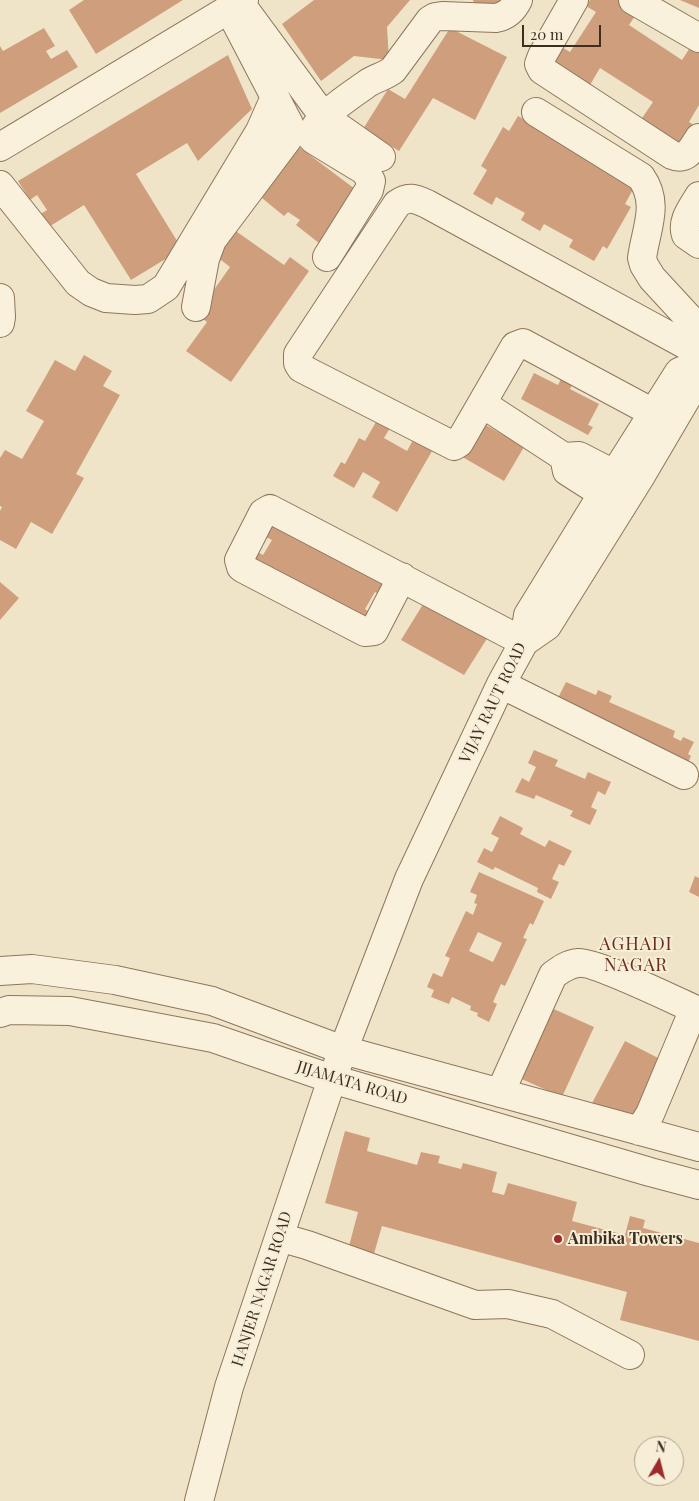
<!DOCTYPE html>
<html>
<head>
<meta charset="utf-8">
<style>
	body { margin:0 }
	#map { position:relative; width:699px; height:1501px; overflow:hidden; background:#f0e4c8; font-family:"Playfair Display",serif }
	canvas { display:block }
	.north { position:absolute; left:634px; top:1436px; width:50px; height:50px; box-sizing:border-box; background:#f7eed8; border:1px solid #ada18e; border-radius:50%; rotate:8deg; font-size:14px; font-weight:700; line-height:20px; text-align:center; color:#3d2e20 }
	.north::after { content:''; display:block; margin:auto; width:18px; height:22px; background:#9e2a2b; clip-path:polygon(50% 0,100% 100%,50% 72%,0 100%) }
	.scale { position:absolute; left:522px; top:25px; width:79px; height:22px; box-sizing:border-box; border:2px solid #3d2e20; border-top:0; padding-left:6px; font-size:15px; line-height:18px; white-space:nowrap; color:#3d2e20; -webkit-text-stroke:4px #f7eed8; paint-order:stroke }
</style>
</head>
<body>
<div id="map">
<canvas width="699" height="1501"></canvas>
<div class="north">N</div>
<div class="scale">20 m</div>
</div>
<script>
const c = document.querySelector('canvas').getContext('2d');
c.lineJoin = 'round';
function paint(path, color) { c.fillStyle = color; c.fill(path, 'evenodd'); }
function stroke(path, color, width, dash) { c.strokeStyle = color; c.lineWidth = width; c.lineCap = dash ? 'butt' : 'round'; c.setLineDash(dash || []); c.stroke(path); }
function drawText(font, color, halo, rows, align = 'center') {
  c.font = font + ' "Playfair Display",serif'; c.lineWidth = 4; c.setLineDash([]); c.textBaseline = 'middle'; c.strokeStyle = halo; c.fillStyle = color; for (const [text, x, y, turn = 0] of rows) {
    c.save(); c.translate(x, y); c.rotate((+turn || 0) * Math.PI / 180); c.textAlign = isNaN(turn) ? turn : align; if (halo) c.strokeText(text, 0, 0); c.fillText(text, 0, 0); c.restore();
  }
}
const building = new Path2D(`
	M84,0H183L96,54L69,10Z
	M314,0H410L387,27L389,60L354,56L321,81L282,24Z
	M473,0H510L477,14Z
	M590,0H623L639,10L629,25L682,60L695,40L699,43V105L689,122L697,127L682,148L640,121L653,102L600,68L587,90L548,65L560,46L570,52L596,12L586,6Z
	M680,0H699V8Z
	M44,28L55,46L46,51L51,59L67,50L78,67L0,113V46L3,51Z
	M450,28L507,57L475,120L433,98L399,151L363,129L388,89L405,99Z
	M228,55L252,109L198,161L187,143L136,174L182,249L131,280L84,205L47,228L39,215L47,210L37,195L30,200L18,181Z
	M518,116L637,182L625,204L631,207L607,249L603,246L594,261L569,247L573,240L544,224L540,231L521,220L525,213L496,197L492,205L473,194L487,170L481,166L503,127L509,131Z
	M295,144L355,189L324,247L296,225L300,220L288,212L284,216L257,194Z
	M230,227L284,265L290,257L309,271L231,382L186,351L207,322L197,314L230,267L212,253Z
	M84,355L112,371L103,386L120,395L76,474L84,478L52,534L31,522L16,549L0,540V511L2,507L0,506V458L5,450L22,459L44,421L26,411L55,360L75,371Z
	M534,373L558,385L562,377L573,383L570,389L599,404L588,425L593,427L588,435L521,399Z
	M380,415L393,423L384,438L407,451L413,440L432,451L397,512L372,497L380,482L363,472L354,488L333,476L341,462L345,464L359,438L365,441Z
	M479,421L524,447L504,481L459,455Z
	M273,519L386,581L379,594L375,592L365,609L369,612L363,623L250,561L256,551L263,555L272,540L264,536Z
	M0,582L19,598L0,620Z
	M425,601L488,637L464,675L401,640Z
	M566,682L596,695L598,690L612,696L609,702L675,731L673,737L681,741L683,737L694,742L688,754L691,756L686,767L558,698Z
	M534,750L558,760L555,766L585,779L588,772L611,782L605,795L598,791L591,807L597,810L590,825L570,816L573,811L536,795L534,799L515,792L522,778L529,782L536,767L528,763Z
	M500,816L523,828L520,834L545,847L549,840L572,851L564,866L559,864L552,879L559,882L551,899L537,892L538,888L495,867L493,870L477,862L484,848L492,852L499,838L491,834Z
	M479,872L544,901L533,925L530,923L523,938L527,939L505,986L501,984L493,1002L497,1004L489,1022L477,1016L478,1013L470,1010L471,1006L452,997L449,1004L431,997L434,990L427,987L433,973L442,977L450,958L445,956L466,911L473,915L477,904L474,903L477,895L470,892ZM478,932L502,943L493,962L469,951Z
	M695,876L699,878V897L689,892Z
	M547,1006L594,1027L562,1097L515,1076Z
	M625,1041L662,1060L628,1124L591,1105Z
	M345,1131L370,1138L367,1151L417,1165L421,1152L440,1156L438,1163L461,1169L463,1163L497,1172L492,1192L504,1195L508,1183L577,1202L572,1221L625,1235L630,1216L645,1220L643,1228L699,1243V1341L620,1320L627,1292L382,1226L373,1257L348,1250L358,1212L325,1203Z`);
const minor = new Path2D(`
	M574,0L542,56L539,64L542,70L672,155C687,161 692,149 699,138
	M633,0L699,38
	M243,7L324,117L381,157
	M536,112L641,177C660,204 646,228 642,258L644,265L652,278L699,329
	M0,147L244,0
	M0,185L78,283L91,292L106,298L135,300L148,299L166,287L260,131L275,97
	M699,196C692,208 681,221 686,235L699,244
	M327,257L369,190L371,181L365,171L314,140L311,137C314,118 353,94 368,83C376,78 385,76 393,70L430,20L435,17L442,16L496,18C507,16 513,10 518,0
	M0,298L1,317L0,323
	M196,307L205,259L212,240L287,140L290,131L289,124L229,9
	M492,410L564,457
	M672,423L523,343L515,346L459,443L454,446L301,368L298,363V354L397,204C408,196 414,198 427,204L699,352
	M614,474L579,456L564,457L567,471L617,503
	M402,577L376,627L374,631L365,632L244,569L241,567L239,560L263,513L270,509L524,642
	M524,642L547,626L642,474L696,382L694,366
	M501,684L684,775
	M0,971L32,969L115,980L212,1001L343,1050L699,1147
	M0,1013L9,1010L70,1011L213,1038L332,1079L650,1172L699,1185
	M500,1093L553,975C561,969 568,964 578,963C594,961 674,1000 694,1009L650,1114L639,1131
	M279,1237L307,1245L475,1305L508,1304L552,1314L630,1355
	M199,1501L229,1387L332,1079L409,879L501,684L524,642L528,615L622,462L679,372L694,366L699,357`);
const markers = [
	[558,1239,5,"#9e2a2b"]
];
const streetNames = [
	["VIJAY RAUT ROAD",493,703,-64],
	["JIJAMATA ROAD",352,1083,17],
	["HANJER NAGAR ROAD",262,1289,-72]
];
const poiNames = [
	["Ambika Towers",568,1239]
];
const neighbourhoodNames = [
	["AGHADI",636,944],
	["NAGAR",636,965]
];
paint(building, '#cf9f7d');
stroke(minor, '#8d765c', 30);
stroke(minor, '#faf1dc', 28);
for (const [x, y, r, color] of markers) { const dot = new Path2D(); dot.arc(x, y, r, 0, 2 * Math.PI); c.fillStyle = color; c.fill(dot); stroke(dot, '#f7eed8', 2); }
drawText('16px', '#3d2e20', '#f7eed8', streetNames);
drawText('bold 16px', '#3d2e20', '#f7eed8', poiNames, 'left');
c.letterSpacing = '1px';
drawText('18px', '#6b2e1e', '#f7eed8', neighbourhoodNames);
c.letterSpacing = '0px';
</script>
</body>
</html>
